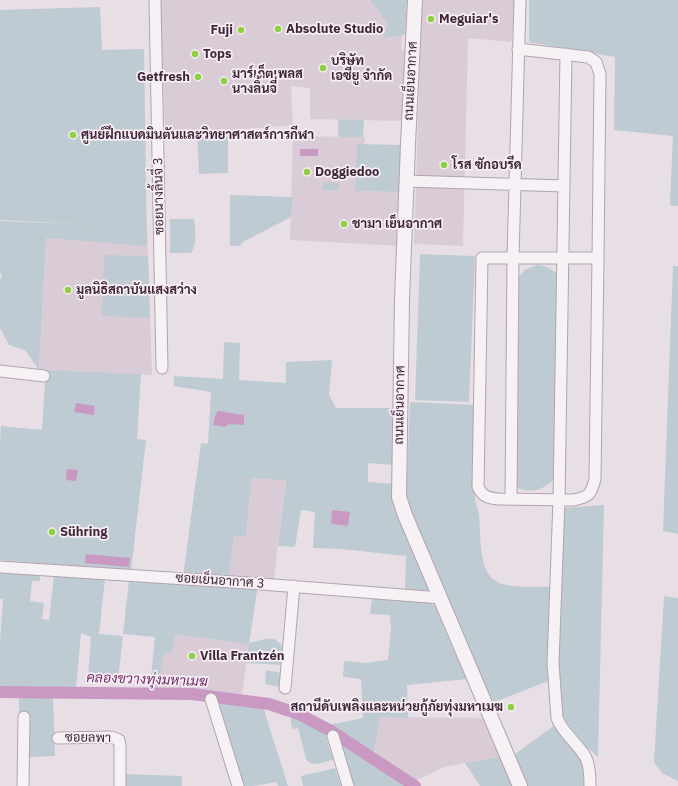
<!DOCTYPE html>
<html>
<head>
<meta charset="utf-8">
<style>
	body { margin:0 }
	canvas { display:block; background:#e8dee6 }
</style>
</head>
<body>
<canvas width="678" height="786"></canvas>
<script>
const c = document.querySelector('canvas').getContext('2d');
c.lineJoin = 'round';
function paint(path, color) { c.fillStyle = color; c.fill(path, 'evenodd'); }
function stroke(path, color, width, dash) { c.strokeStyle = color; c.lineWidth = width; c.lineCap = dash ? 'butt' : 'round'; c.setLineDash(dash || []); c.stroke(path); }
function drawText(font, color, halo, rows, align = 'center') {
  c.font = font + ' "IBM Plex Sans",Sarabun,sans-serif'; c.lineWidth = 3.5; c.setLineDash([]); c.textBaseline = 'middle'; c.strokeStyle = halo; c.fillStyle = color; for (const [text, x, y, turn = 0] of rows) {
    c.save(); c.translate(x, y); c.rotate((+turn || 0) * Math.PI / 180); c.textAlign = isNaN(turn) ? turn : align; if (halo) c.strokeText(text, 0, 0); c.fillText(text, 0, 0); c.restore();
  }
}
const built = new Path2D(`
	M160,0H406L401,49L407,51L403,121L310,119V88L291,86L293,125L165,136Z
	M422,0H517L511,42L468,38L463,246L414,244Z
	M293,136L365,137L362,191L401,192L399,246L290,240Z
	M47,223L147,226L152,375L39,370Z
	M244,448L289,452L274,579L229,577Z
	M174,583L257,590L242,694L198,690L158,688Z
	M380,717L485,718L504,756L444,767L415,781L374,752Z`);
const green = new Path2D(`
	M370,0H407L405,35L384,38L387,22Z
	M529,0H678V206L670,205L673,136L614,130L615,57L529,42Z
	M100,7L102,50L144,49L147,246L46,238L39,370L25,350L9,345L1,330L0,329V281L2,275L0,273V221L99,225L0,220V10Z
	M338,119L364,120L363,137H338Z
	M228,130V173L199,174L197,133Z
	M357,144L402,145L401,192L355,191Z
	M323,182L339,183V190H322Z
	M230,195L292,197L291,217L243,242L240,246H230Z
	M170,219H194C195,230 198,243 191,253H170Z
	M420,254L475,256L469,402L415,400Z
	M104,255L148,256L150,318L102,316Z
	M537,265C546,265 552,269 558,275L555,479C543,489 530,496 515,486L518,277L525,270Z
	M673,266H678V534L663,531Z
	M224,342L240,343L239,380L286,383V362L332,360L329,394L336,408H395L394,465L368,463V482L394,484L434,591L405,589L406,556L342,549L313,548L315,512L301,510L295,547L278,546L286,480L251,478L246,536H234L229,577L183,576L201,443L208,444L211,392L174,386V376L223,379Z
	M43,370L141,374L137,439L146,440L131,571L0,560V442L1,426L42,430L45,381Z
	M410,402L476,405L475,501C477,506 479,511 479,516C482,538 476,580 506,585C520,588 538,586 552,587L551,680L492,703L406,498Z
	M604,505L598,757L563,727L557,716L563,508Z
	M0,571L40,573V581H32L30,601L44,603L42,619L49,620L54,575L105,579L99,634L123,636L118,680L88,679L91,637L81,633L76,688H0V642L3,599H0Z
	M129,580L257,590L249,643C267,640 273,632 285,650L282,665L246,663L249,644L175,634L172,653H164L158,688H150L155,637L123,634Z
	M664,596L678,598V781L662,773L654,762Z
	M372,597L430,603L435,606L453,649L468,679L407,685L408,718L380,717L374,752L328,725L363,718L361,679L343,677L344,661L366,663L388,660L391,628L390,615L370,614Z
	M266,670L281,673L279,687L265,684Z
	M19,696H53L55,756L28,757V713H19Z
	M216,703L263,707L288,786H278L276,782L254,786H242Z
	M290,713L305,720L325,733L333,760C324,762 311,768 306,759L298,728L292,729Z
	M555,725L581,759L584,770L586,786H527L515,754Z
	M339,741L406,786H352Z
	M504,756L517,786H480L465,763Z
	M335,768L341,786H303L301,776Z
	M124,774L182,776V786H125Z`);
const water = new Path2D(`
	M300,149H318V156H300Z
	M76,403L95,406L94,415L74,412Z
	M218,411L244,415V425L229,424L225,427L213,425L215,416Z
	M67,469L78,470L76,481L66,480Z
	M332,510L350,512L348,526L331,524Z
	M86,554L130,558L129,567L85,563Z`);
const canal = new Path2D(`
	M0,692L192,694L269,704L299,714L331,731L415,786`);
const minor = new Path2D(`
	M155,0L162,368
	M518,49L588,57L596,62L600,74L598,258H513L520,0
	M566,54L559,500L553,663L557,718C563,734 578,743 586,758C590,766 590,777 590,786
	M406,181L564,186
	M0,371L44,376
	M511,499L513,258H482L478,487C483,497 488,498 499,499L573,500C589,497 591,495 595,479L598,258
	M0,567L248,583L441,598
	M285,688L294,586
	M211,699L238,786
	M333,736L348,786
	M58,738L111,737L119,740L120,745V786
	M23,786L24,717`);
const tertiary = new Path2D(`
	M415,0L408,144L402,300L399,497L405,515L520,786`);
const markers = [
	[431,19,4,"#8fcf41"],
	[278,29,4,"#8fcf41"],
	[241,30,4,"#8fcf41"],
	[195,54,4,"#8fcf41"],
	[323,68,4,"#8fcf41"],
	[198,77,4,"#8fcf41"],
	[224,81,4,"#8fcf41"],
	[73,135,4,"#8fcf41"],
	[444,165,4,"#8fcf41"],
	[307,172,4,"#8fcf41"],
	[344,224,4,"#8fcf41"],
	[68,290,4,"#8fcf41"],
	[52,532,4,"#8fcf41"],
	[192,656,4,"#8fcf41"],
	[511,707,4,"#8fcf41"]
];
const poiNames = [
	["Meguiar's",439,19],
	["Absolute Studio",286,29],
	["Fuji",233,30,"right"],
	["Tops",203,54],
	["บริษัท",331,61],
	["เอซียู จำกัด",331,76],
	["มาร์เก็ตเพลส",232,74],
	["นางลิ้นจี่",232,89],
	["Getfresh",190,77,"right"],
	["ศูนย์ฝึกแบดมินตันและวิทยาศาสตร์การกีฬา",81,135],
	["โรส ซักอบรีด",452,165],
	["Doggiedoo",315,172],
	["ชามา เย็นอากาศ",352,224],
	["มูลนิธิสถาบันแสงสว่าง",76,290],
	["Sühring",60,532],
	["Villa Frantzén",200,656],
	["สถานีดับเพลิงและหน่วยกู้ภัยทุ่งมหาเมฆ",503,707,"right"]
];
const streetNames = [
	["ถนนเย็นอากาศ",411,81,-87],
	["ซอยนางลิ้นจี่ 3",159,196,-91],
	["ถนนเย็นอากาศ",400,405,-89],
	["ซอยเย็นอากาศ 3",220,581,4],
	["ซอยลพา",88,738,1]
];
const waterNames = [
	["คลองขวางทุ่งมหาเมฆ",147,680,2]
];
paint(built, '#daccd6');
paint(green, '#bfcbd2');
paint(water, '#c999c3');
stroke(canal, '#c999c3', 12);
stroke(minor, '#b2a3af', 13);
stroke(tertiary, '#b2a3af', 16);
stroke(minor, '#f6f1f5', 11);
stroke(tertiary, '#f6f1f5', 14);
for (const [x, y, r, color] of markers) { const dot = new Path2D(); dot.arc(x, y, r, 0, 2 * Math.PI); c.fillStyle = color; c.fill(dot); stroke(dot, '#f6eef4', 1.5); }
drawText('bold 13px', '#3f2739', '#f6eef4', poiNames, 'left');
drawText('13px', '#3f2739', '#f6eef4', streetNames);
drawText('italic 14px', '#733169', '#f6eef4', waterNames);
</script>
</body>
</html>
